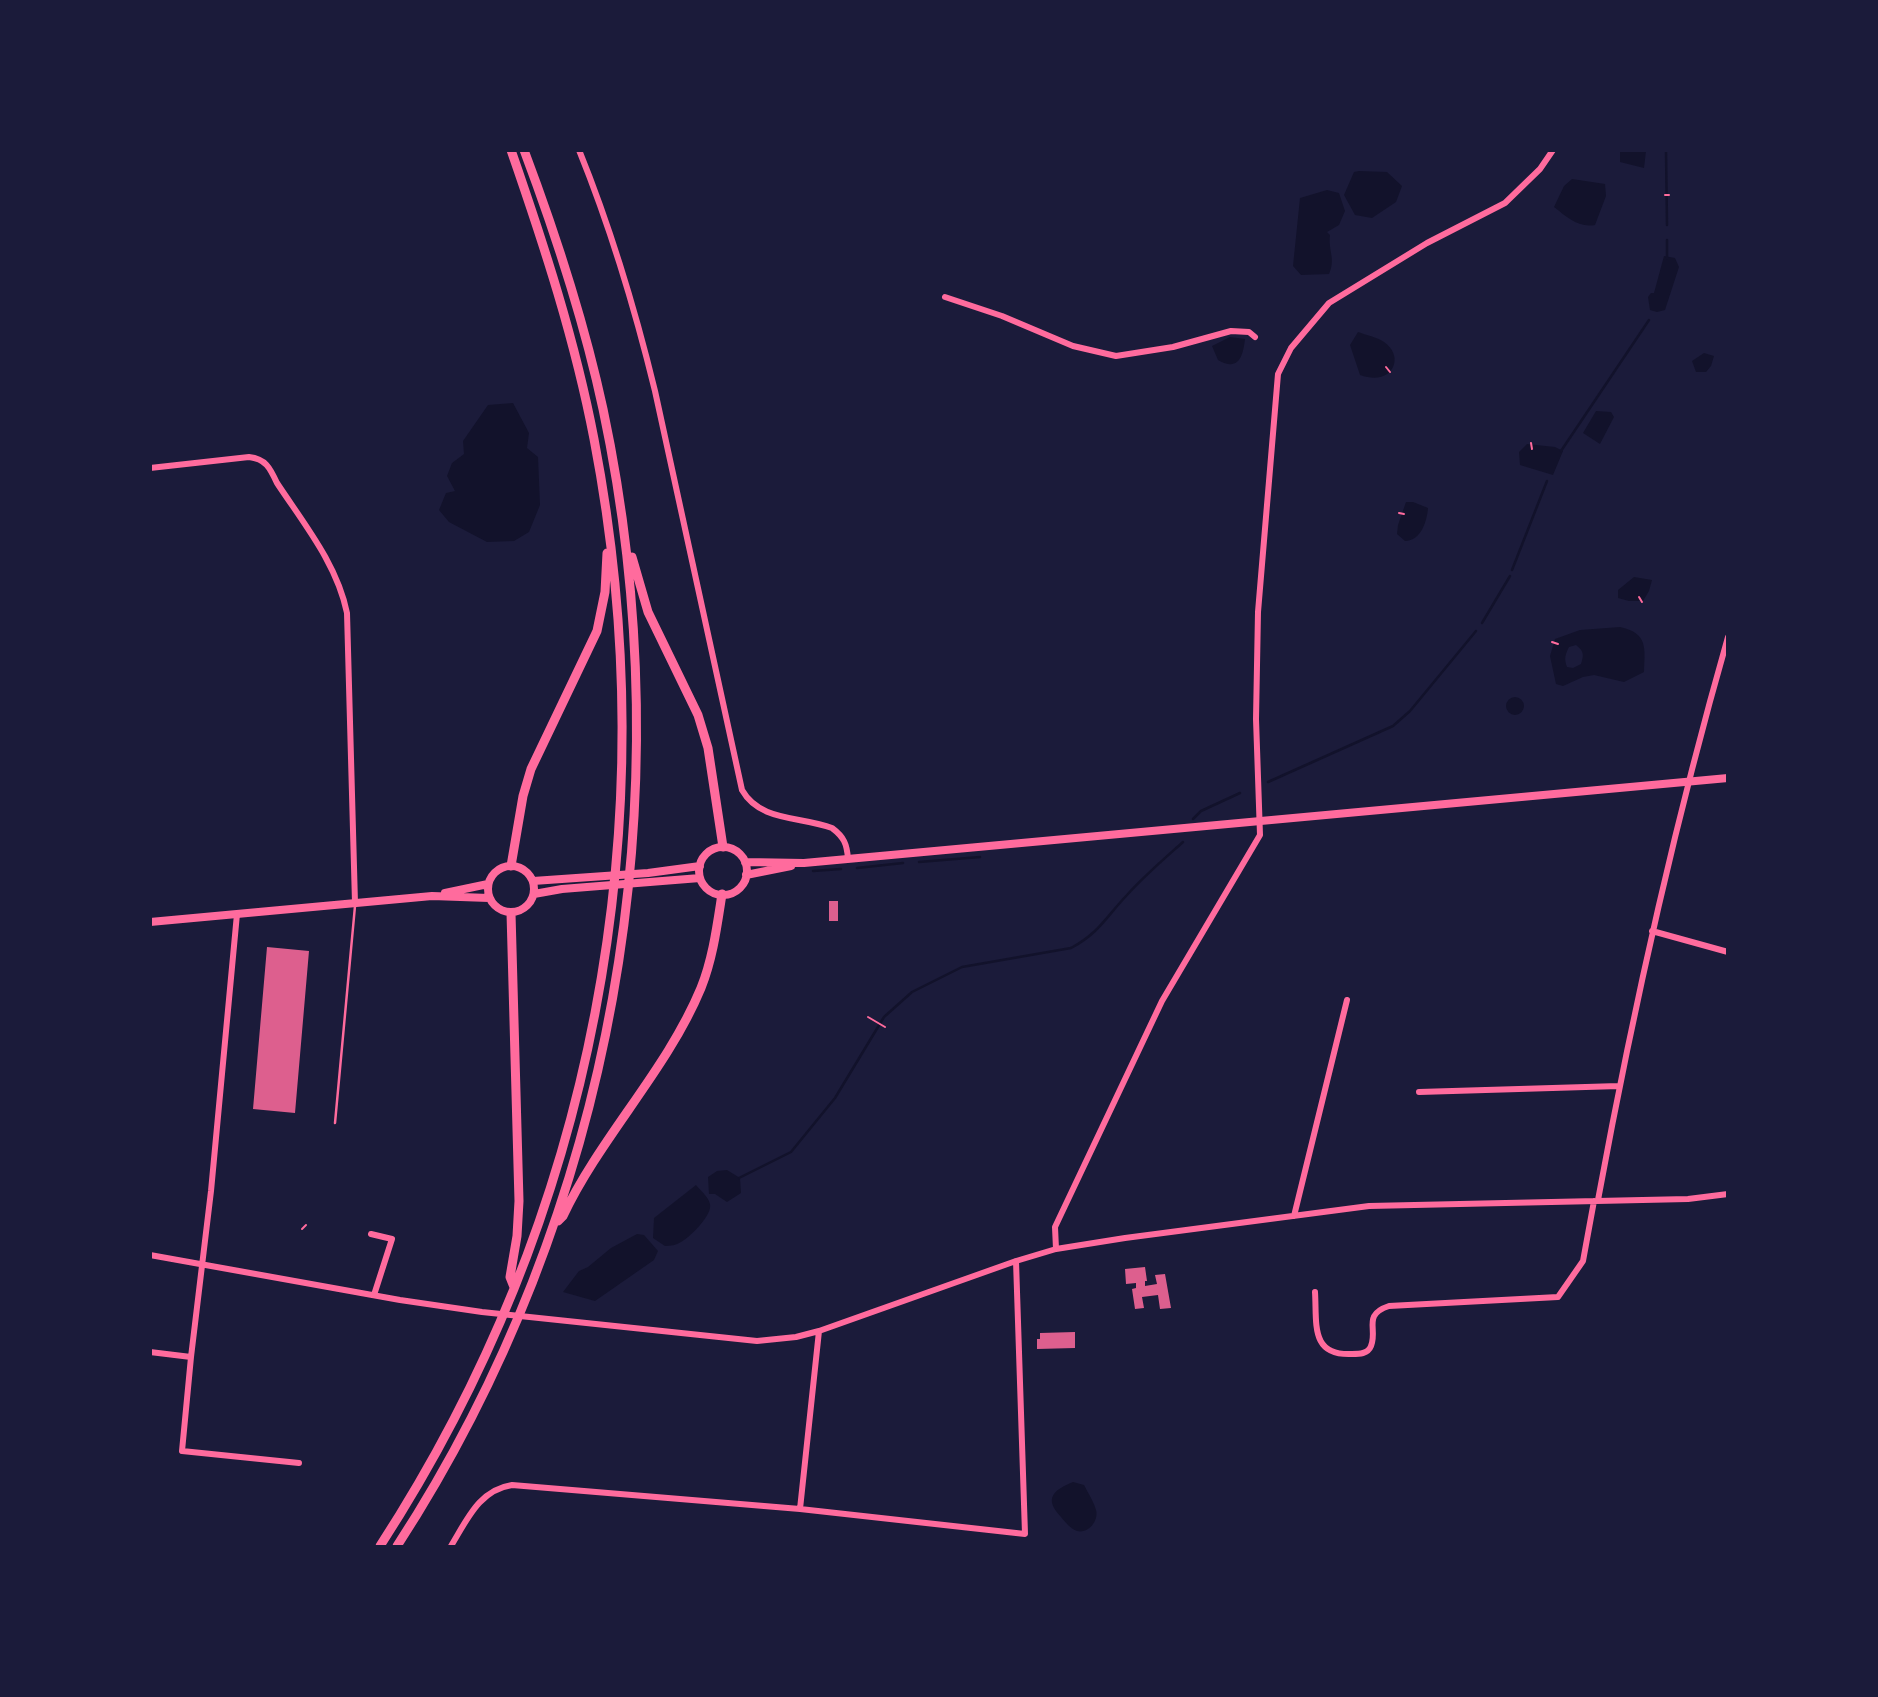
<!DOCTYPE html>
<html>
<head>
<meta charset="utf-8">
<style>
	body { margin:0 }
	#map { position:relative; width:1878px; height:1697px; overflow:hidden; background:#1b1b3a; font-family:"Asap Condensed",sans-serif }
	canvas { display:block }
	.frame { position:absolute; inset:0; border:152px solid #1b1b3a; pointer-events:none }
</style>
</head>
<body>
<div id="map">
<canvas width="1878" height="1697"></canvas>
<div class="frame"></div>
</div>
<script>
const c = document.querySelector('canvas').getContext('2d');
c.lineJoin = 'round';
function paint(path, color) { c.fillStyle = color; c.fill(path, 'evenodd'); }
function stroke(path, color, width, dash) { c.strokeStyle = color; c.lineWidth = width; c.lineCap = dash ? 'butt' : 'round'; c.setLineDash(dash || []); c.stroke(path); }
const water = new Path2D(`
	M1620,151H1646L1644,168L1620,162Z
	M1359,171L1387,172L1402,186L1396,202L1372,218L1355,215L1344,195L1354,172Z
	M1572,179L1605,184L1606,196L1595,225C1578,228 1567,217 1554,207L1564,186Z
	M1327,190L1339,193L1345,211L1339,225L1327,232L1330,235C1328,251 1336,259 1329,274L1301,275L1293,266L1300,198Z
	M1664,256L1675,258L1679,267L1665,310L1657,312L1650,310L1648,297L1651,293H1654Z
	M1358,332C1366,335 1377,337 1384,342C1406,357 1392,387 1360,375L1350,345Z
	M1230,337L1245,339C1243,356 1239,372 1218,360L1212,346Z
	M1704,353L1714,356L1711,366L1706,372H1696L1692,361Z
	M513,403L529,433L527,448L538,457L540,505L529,532L514,541L487,542L449,522L439,510L446,493L455,491L447,476L452,463L464,454L463,441L488,405Z
	M1596,411L1611,412L1614,417L1600,444L1583,433Z
	M1527,444L1555,447L1563,451L1553,475L1520,465L1519,452Z
	M1406,502H1413L1428,508C1427,521 1421,541 1405,541L1397,534L1398,525Z
	M1634,577L1652,580L1649,591L1643,601H1629L1618,598V590Z
	M1620,627C1648,633 1645,648 1644,672L1624,682L1594,675L1583,677L1563,686L1556,684L1550,656L1555,639L1580,630ZM1576,645C1584,651 1584,655 1581,664L1573,668L1567,667C1564,659 1565,655 1569,647Z
	M1506 706a9 9 0 1 1 18 0a9 9 0 1 1-18 0Z
	M727,1170L740,1178L741,1193L727,1202L715,1194H709L708,1177L717,1171Z
	M696,1185C701,1191 712,1200 710,1208C708,1219 690,1237 681,1242C676,1245 671,1246 665,1246L653,1238L654,1218Z
	M637,1234L644,1235L658,1251L654,1260L595,1301L563,1292L579,1271L588,1267L611,1248Z
	M1073,1482L1084,1485C1088,1493 1094,1502 1096,1510C1099,1520 1089,1534 1077,1531C1071,1529 1065,1522 1061,1517C1043,1498 1054,1490 1073,1482Z`);
const stream = new Path2D(`
	M1666,150L1667,225
	M1667,258V240
	M1561,451L1649,320
	M1512,570L1547,481
	M1482,623L1510,576
	M1268,782L1393,726L1410,711L1476,631
	M1193,819L1201,811L1240,793
	M919,862L980,857
	M857,868L903,863
	M813,871L841,869
	M739,1178L791,1152L835,1098L884,1017L912,992L962,967L1071,948C1099,933 1106,917 1127,895C1144,876 1164,859 1183,842`);
const building = new Path2D(`
	M829,901H838V921H829Z
	M267,947L309,951L295,1113L253,1109Z
	M1145,1267L1147,1281H1145V1286L1157,1284L1155,1275L1165,1274L1171,1308L1160,1309L1158,1295L1142,1297L1144,1308L1135,1309L1132,1289L1136,1288V1283L1126,1284L1125,1269Z
	M1075,1332V1348L1037,1349V1339H1040V1333Z`);
const path = new Path2D(`
	M1665,195H1669
	M1386,367L1390,372
	M1531,443L1532,449
	M1399,513L1404,514
	M1639,597L1642,602
	M1552,642L1558,644
	M868,1017L885,1027
	M302,1229L306,1225`);
const service = new Path2D(`
	M335,1123L355,906`);
const minor = new Path2D(`
	M579,150C611,229 635,309 655,391L742,790C760,822 801,816 832,828C844,837 847,844 848,859
	M945,297L1002,316L1073,346L1116,356L1173,347L1231,331L1249,332L1255,337
	M150,468L249,457C266,459 270,468 277,483C304,524 337,564 347,613L355,903
	M237,914L211,1191L191,1357L182,1451L299,1463
	M1652,931L1728,952
	M1419,1092L1619,1086
	M1598,1200C1633,1010 1675,822 1728,637
	M1294,1216L1347,1000
	M371,1234L392,1239L374,1295
	M1056,1249L1055,1227L1162,1001L1260,835L1256,719L1258,612L1278,374L1291,348L1329,303L1427,243L1505,203L1540,169L1553,150
	M150,1255L400,1300L482,1312L757,1341L796,1337L819,1331L1016,1261L1056,1249L1125,1238L1369,1206L1688,1199L1728,1194
	M1315,1292C1317,1324 1310,1356 1352,1354C1359,1354 1368,1354 1371,1346C1378,1329 1362,1315 1389,1306L1558,1297L1583,1261L1594,1201
	M150,1352L191,1357
	M800,1509L819,1331
	M451,1546C467,1520 479,1490 512,1485L800,1509L1025,1534L1016,1261`);
const secondary = new Path2D(`
	M699 871a24 24 0 1 1 48 0a24 24 0 1 1-48 0Z
	M745,862L804,863L1728,778
	M488 889a23 23 0 1 1 46 0a23 23 0 1 1-46 0Z
	M746,875L791,866
	M533,881L648,873L700,866
	M445,893L488,884
	M534,894L562,889L700,878
	M150,922L432,896L489,898`);
const primary = new Path2D(`
	M632,557L648,612L698,715L708,748L723,847
	M511,866L523,796L531,769L597,631L605,592L607,553
	M511,913L519,1201L517,1236L510,1277L514,1287
	M558,1221L563,1216C601,1136 667,1070 701,988C713,958 717,926 722,894
	M380,1546C594,1216 668,824 594,439C575,340 544,245 511,150
	M397,1546C614,1212 686,799 603,409C584,321 556,235 524,150`);
paint(water, '#12122b');
stroke(stream, '#12122b', 2.5);
paint(building, '#dd5f8e');
stroke(path, '#ff6b9d', 2);
stroke(service, '#ff6b9d', 2.5);
stroke(minor, '#ff6b9d', 6);
stroke(secondary, '#ff6b9d', 8);
stroke(primary, '#ff6b9d', 9);
</script>
</body>
</html>
